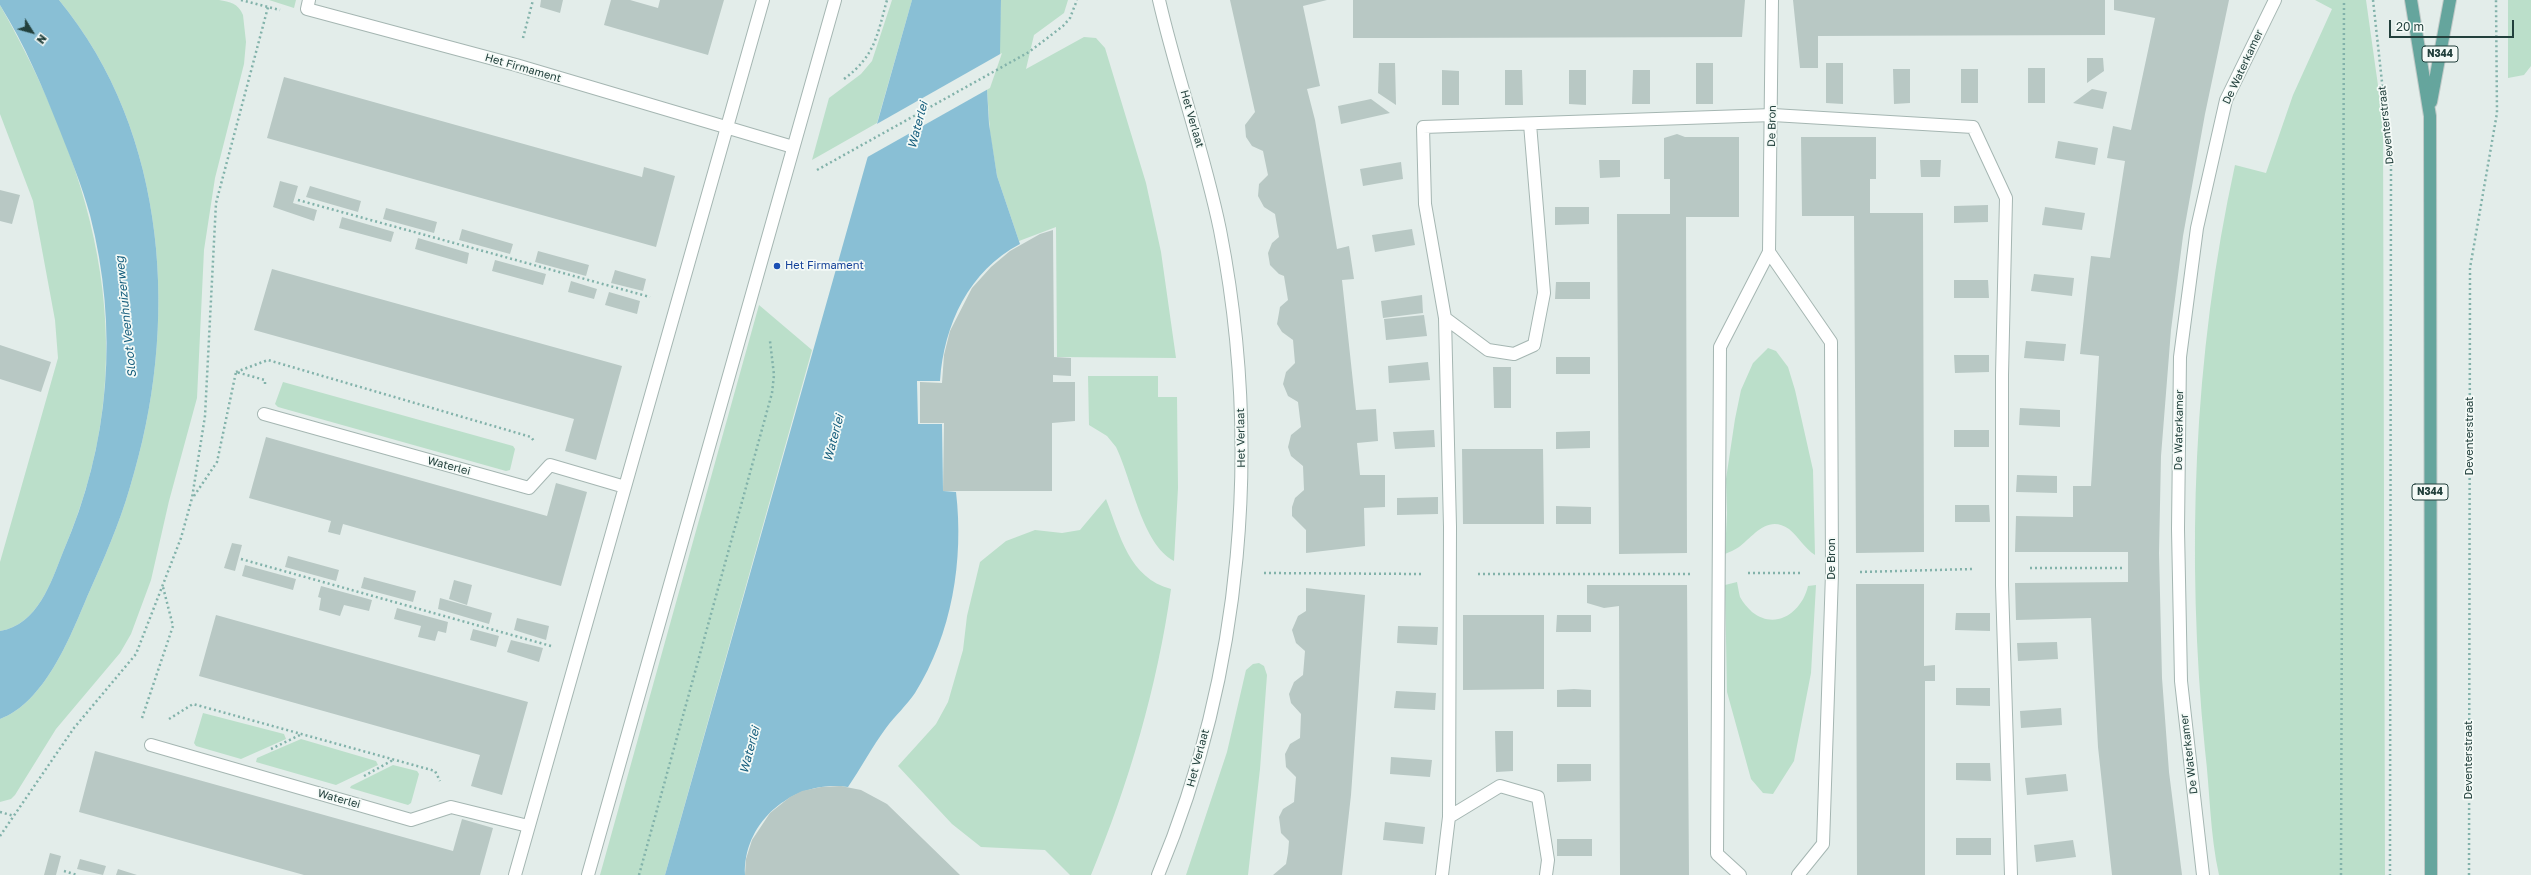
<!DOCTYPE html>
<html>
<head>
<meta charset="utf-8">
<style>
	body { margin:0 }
	#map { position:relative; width:2531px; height:875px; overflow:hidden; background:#e3edea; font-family:"Golos Text",sans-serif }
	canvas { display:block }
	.north { position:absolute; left:12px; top:12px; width:40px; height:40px; -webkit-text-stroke:3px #f4faf7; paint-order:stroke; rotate:127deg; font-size:11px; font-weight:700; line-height:16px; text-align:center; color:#22403c }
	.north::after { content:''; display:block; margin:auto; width:14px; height:18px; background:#22403c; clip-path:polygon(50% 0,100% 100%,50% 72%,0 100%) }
	.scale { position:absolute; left:2389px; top:20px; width:125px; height:18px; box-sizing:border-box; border:2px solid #22403c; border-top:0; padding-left:5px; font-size:12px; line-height:14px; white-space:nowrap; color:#22403c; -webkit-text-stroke:3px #f4faf7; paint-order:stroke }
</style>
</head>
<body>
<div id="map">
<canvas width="2531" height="875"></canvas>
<div class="north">N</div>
<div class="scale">20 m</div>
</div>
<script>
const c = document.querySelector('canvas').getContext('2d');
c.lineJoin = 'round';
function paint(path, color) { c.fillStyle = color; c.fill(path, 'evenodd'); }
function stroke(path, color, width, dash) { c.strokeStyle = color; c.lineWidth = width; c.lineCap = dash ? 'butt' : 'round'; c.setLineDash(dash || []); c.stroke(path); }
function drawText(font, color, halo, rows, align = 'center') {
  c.font = font + ' "Golos Text",sans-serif'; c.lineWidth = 3.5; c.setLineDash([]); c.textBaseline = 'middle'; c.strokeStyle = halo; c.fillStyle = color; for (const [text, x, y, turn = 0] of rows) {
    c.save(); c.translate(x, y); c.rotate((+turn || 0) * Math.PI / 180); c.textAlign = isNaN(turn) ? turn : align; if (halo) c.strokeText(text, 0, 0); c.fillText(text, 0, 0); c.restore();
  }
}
const green = new Path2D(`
	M59,0H219C230,2 238,3 243,15L246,42L244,64L215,178L204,250L197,398L169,501L151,580L131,634L120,653L56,729L15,795L11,799L0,802V719C44,703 70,638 87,597C103,561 119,525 130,487C180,327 169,133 59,0Z
	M269,0H296L294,8Z
	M892,0H912L877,123L812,160L829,98L861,74L872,61Z
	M1001,0H1068L1064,13L1034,35L1026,69L1084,37L1096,38L1105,48L1146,183L1161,252L1176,358L1057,357L1056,227L1019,241L997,176L990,133L987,89L999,39Z
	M2315,0H2366L2383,121L2385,875H2219C2210,835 2210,791 2205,750C2186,556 2193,356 2235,165L2266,173L2293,95L2332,9Z
	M2508,0H2531V66L2524,75L2508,78Z
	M0,5C99,181 147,359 63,552C51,582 38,625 0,631V562L58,358L55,320L33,201L0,114Z
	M759,305L812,350L665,875H600Z
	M1768,348L1776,351L1788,367L1795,390L1813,470L1815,555C1804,548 1799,537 1789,529C1767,514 1753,537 1739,547C1735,550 1729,552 1725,554L1727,513L1726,479L1735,419L1741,390L1753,363Z
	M1088,376H1158V397H1177L1178,488L1174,561C1142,544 1132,480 1116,447L1107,436L1089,425Z
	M283,382L513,446L515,449L510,470L506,471L278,407L275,404Z
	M1106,499C1120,535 1129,578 1171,589C1157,688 1129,783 1091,875H1070L1045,850L981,847L952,824L898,766L936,724L948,702L963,650L967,616L980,562L1006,541L1035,530L1062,533L1080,530Z
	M1737,582C1738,587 1739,593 1740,597C1743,603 1748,608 1752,612C1776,631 1802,612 1808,586L1816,585L1811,673L1794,761L1773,794L1763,793L1751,779L1727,692L1725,585Z
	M1259,663L1264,666L1267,675L1260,769L1248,875H1186L1227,752L1246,670L1253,664Z
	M203,713L284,734L286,739L241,759L196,746L194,743Z
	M301,739L376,761L378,765L336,785L256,762L257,758Z
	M393,765L417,771L419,774L411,803L408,805L350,788L351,786Z`);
const water = new Path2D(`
	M0,0H59C169,133 180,327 130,487C119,525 103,561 87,597C70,638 44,703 0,719V631C38,625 51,582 63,552C110,445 119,328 90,215C82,186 71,159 60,131C43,88 25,45 0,5Z
	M912,0H1001L1000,54L987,89L989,124L997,176L1020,244C969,271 944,324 940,381H917L918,424H942L943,491L956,492C964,560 952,634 915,693C906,706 895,716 886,728C872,747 861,768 848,787C795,779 743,820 745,875H665Z`);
const pier = new Path2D(`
	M1002,53L990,88L864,159L875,125Z`);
const building = new Path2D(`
	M541,0H563L560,13L540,7Z
	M611,0H630L658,8L660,0H724L708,55L604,25Z
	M1230,0H1327L1303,6L1320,86L1307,89L1315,120L1337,249L1349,246L1354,279L1342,280L1356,410L1376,409L1378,441L1357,443L1360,475H1385V507L1364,508L1365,546L1306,553V530L1292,516V507L1295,498L1304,490L1303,466L1291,456L1288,447L1291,435L1301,427L1298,402L1288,396L1283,384L1286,372L1295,363L1293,340L1282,332L1277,324L1280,307L1288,300L1284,276L1279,274L1270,265L1268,253L1272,243L1279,237L1275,214L1264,207L1258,196L1259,184L1268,175L1263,151L1252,146L1246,137L1245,125L1255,112Z
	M1353,0H1745L1742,37L1418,38H1353Z
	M1793,0H2105V35L1818,36V68H1800Z
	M2114,0H2229L2205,114L2183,236L2171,330L2161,456L2159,553L2162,678L2169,772L2182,875H2112L2098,747L2091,618L2016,620L2015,583L2128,582V552H2015L2016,516L2073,517V486H2091L2099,356L2080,354L2087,289L2091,256L2110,258L2125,161L2107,158L2113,126L2131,130L2155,18L2114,10Z
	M2087,58H2103L2104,71L2087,83Z
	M1379,63H1395L1396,105L1378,93Z
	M1696,63H1713V104H1696Z
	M1826,63H1843V104L1826,103Z
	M2028,68H2045V103H2028Z
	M1893,69H1910V103L1894,104Z
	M1961,69H1978V103H1961Z
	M1442,70L1459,71V105H1442Z
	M1505,70H1522L1523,105H1505Z
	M1569,70H1586V105L1569,104Z
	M1633,70H1650V104H1632Z
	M284,77L642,177L644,167L675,176L656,247L267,138Z
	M2092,89L2107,92L2103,109L2073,103Z
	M1371,99L1390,113L1341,124L1338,106Z
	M1677,134L1685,137H1739V217H1686L1687,553L1619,554L1617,214H1670V179H1664V138Z
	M1801,137H1876V179H1870V213H1923L1924,552L1856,553L1854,216H1802Z
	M2058,141L2098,148L2095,165L2055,158Z
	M1599,160H1620V177L1600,178Z
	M1920,160H1941L1940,177H1921Z
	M1401,162L1403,179L1363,186L1360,169Z
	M280,181L298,186L293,203L317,210L314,221L273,207Z
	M310,186L361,201L358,212L306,197Z
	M0,190L20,195L12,224L0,221Z
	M1988,205V222L1954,223V206Z
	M1555,207H1589V224L1555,225Z
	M2045,207L2085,213L2082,230L2042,225Z
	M386,208L437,222L434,233L383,219Z
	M342,217L394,232L391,242L339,228Z
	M462,229L513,244L510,254L459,240Z
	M1412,229L1415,245L1375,252L1372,235Z
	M1053,230L1054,357L1071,358V376L1053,375V382H1075V421L1052,423V491H943L944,423H920V382L942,383L944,355L950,331L972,288L991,267L1010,251L1040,234Z
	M418,238L469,253L467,264L415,249Z
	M538,251L589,265L586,276L535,262Z
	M495,260L546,274L543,285L492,271Z
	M272,269L622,366L596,460L565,451L574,419L254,330Z
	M615,270L646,279L643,291L611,283Z
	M2034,274L2074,278L2072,296L2031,291Z
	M1954,280H1988L1989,298H1954Z
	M571,281L597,289L594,299L568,292Z
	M1556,282H1590V299H1555Z
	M609,292L640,301L637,314L605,305Z
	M1422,295L1423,313L1383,318L1381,301Z
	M1424,315L1427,336L1386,340L1384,319Z
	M2026,341L2066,344L2064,361L2024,358Z
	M0,345L51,362L41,392L0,379Z
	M1954,355H1989V372L1955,373Z
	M1556,357H1590V374H1556Z
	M1428,362L1430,380L1389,383L1388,366Z
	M1493,367H1511V408H1494Z
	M2020,408L2060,410V427L2019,425Z
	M1434,430L1435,447L1395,449L1393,432Z
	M1954,430H1989V447H1954Z
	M1590,431V448L1556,449V432Z
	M266,437L547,516L556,483L587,492L561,586L343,524L340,535L328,532L331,521L249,498Z
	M1462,449H1543L1544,524H1463Z
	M2017,475L2057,476V493L2016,492Z
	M1438,497V514L1397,515V498Z
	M1955,505H1989L1990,522H1955Z
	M1556,506L1591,507V524H1556Z
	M232,543L242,545L235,571L224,568Z
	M288,556L339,570L336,581L285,567Z
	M245,565L296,579L293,590L242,576Z
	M364,577L416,591L413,602L361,588Z
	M454,580L472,585L467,605L449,599Z
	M1856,584H1924V666L1935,665V681H1925V875H1857Z
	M1587,585H1687L1689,875H1620L1619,606L1604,608L1587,603Z
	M321,586L372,600L369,611L344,605L340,616L319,610L321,598L318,597Z
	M1306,588L1365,595L1351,795L1342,875H1273L1286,864L1288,853L1289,841L1281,833L1279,817L1283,809L1294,802L1296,777L1286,767L1285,754L1290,744L1300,738L1301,714L1291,703L1289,694L1294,682L1303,675L1305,651L1296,643L1292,630L1298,616L1306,611Z
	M440,598L492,613L489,624L438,609Z
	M397,608L448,622L446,633L438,631L435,641L418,637L421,626L394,619Z
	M1956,613H1990V631L1955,630Z
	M216,615L528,702L502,795L471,786L480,755L199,676Z
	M1463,615H1544V689L1463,690Z
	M1557,615H1591V632H1556Z
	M517,618L549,626L546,640L514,630Z
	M1398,626L1438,627L1437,645L1397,643Z
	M473,629L499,636L496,647L470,640Z
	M511,640L543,648L539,662L507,652Z
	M2057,642L2058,659L2018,661L2017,643Z
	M1956,688H1990V706L1956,705Z
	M1574,689L1591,690V707H1557V690Z
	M1396,691L1436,693L1435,710L1394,708Z
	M2061,708L2062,725L2021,728L2020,711Z
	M1495,731H1513V771L1496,772Z
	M95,751L453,851L462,819L493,828L480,875H304L79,812Z
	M1391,757L1432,760L1430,777L1390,774Z
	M1956,763H1990L1991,781L1956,780Z
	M1557,764H1591V781L1557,782Z
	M2066,774L2068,791L2027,795L2025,778Z
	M841,786L861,790L887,804L960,875H745L746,859L752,840L770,813L790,797L802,791L821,787Z
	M1385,822L1425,827L1423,844L1383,840Z
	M1956,838H1991V855H1956Z
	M1557,839H1592V856H1557Z
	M2073,840L2076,857L2036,862L2034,845Z
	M50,853L61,856L56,875H44Z
	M80,859L106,866L103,875L77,869Z
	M118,869L137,875H116Z`);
const path = new Path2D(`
	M241,0L280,10
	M2373,0L2391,164L2390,875
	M523,38L533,0
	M844,79C875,56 877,36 887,0
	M817,170L1029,52L1063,26L1070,18L1077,0
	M298,200L650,297
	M236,372L268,360L531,437L534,441
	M194,496L217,462L236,372L265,380V385
	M241,559L551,646
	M2030,568H2125
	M1860,572L1973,569
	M1264,573L1421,574
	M1748,573H1803
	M1478,574H1691
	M142,718L173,626L163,587
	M169,719L193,704L435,771L440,781
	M271,749L302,734
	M364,776L393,760
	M0,812L14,816
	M0,836L74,728L136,654L181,538L192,498L205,416L216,203L268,7
	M64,871L77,875
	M639,875L772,393L774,375L770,341
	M2341,875L2344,0
	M2469,875L2470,268L2497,113L2496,0`);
const lane = new Path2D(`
	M1445,318L1488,350L1514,354L1534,345L1544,293L1530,124
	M1449,817L1500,786L1538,797L1548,860L1546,875
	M1442,875L1449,817L1450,527L1445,318L1425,204L1423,127L1773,115L1973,127L2006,198L2002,375V585L2011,875`);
const street = new Path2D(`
	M309,0L307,9L516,65L793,147
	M1772,0L1769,252L1831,342L1832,573L1823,844L1798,875
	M264,414L529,488L550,465L625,487
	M151,745L411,820L451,807L528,826
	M515,875L763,0
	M588,875L835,0
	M1158,875C1243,672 1262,445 1220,230C1204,152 1177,78 1159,0
	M1740,875L1717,854L1720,347L1769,252
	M2203,875L2181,681L2178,529L2180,357L2197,228L2226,100L2275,0`);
const primary = new Path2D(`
	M2411,0L2430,116L2431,875
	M2431,102L2450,0`);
const markers = [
	[777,266,4,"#1a4fb4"]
];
const shields = [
	[2440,54,36],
	[2430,492,36]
];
const shieldNames = [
	["N344",2440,54],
	["N344",2430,492]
];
const streetNames = [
	["De Waterkamer",2243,67,-65],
	["Het Firmament",523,68,16],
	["Het Verlaat",1192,119,74],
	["Deventerstraat",2386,125,-96],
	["De Bron",1772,126,-89],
	["De Waterkamer",2179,430,-89],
	["Deventerstraat",2470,436,-90],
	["Het Verlaat",1241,438,-91],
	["Waterlei",449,466,15],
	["De Bron",1832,559,-90],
	["De Waterkamer",2189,754,-97],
	["Het Verlaat",1198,758,-75],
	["Deventerstraat",2469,760,-90],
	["Waterlei",339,799,16]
];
const transitNames = [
	["Het Firmament",785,266]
];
const waterNames = [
	["Waterlei",918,125,-75],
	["Sloot Veenhuizerweg",126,317,-96],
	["Waterlei",834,438,-75],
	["Waterlei",750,750,-75]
];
paint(green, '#bbdfca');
paint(water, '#89bfd5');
paint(pier, '#e3edea');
paint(building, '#b8c8c4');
stroke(lane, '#a5b6b2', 14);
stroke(street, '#a5b6b2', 14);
stroke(primary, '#c1cac8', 14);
stroke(path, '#82b2aa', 2.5, [2, 3]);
stroke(lane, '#fff', 12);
stroke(street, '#fff', 12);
stroke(primary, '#65a59d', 12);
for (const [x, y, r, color] of markers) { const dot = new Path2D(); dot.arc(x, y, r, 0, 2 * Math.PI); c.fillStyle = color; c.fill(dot); stroke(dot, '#f4faf7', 1.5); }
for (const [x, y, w] of shields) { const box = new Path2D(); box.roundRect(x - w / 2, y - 8, w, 16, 3); c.fillStyle = '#f4faf7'; c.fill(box); stroke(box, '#22403c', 1); }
drawText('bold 10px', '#22403c', null, shieldNames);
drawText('11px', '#22403c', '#f4faf7', streetNames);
drawText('11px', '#164399', '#f4faf7', transitNames, 'left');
drawText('italic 12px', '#18607f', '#f4faf7', waterNames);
</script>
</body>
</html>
